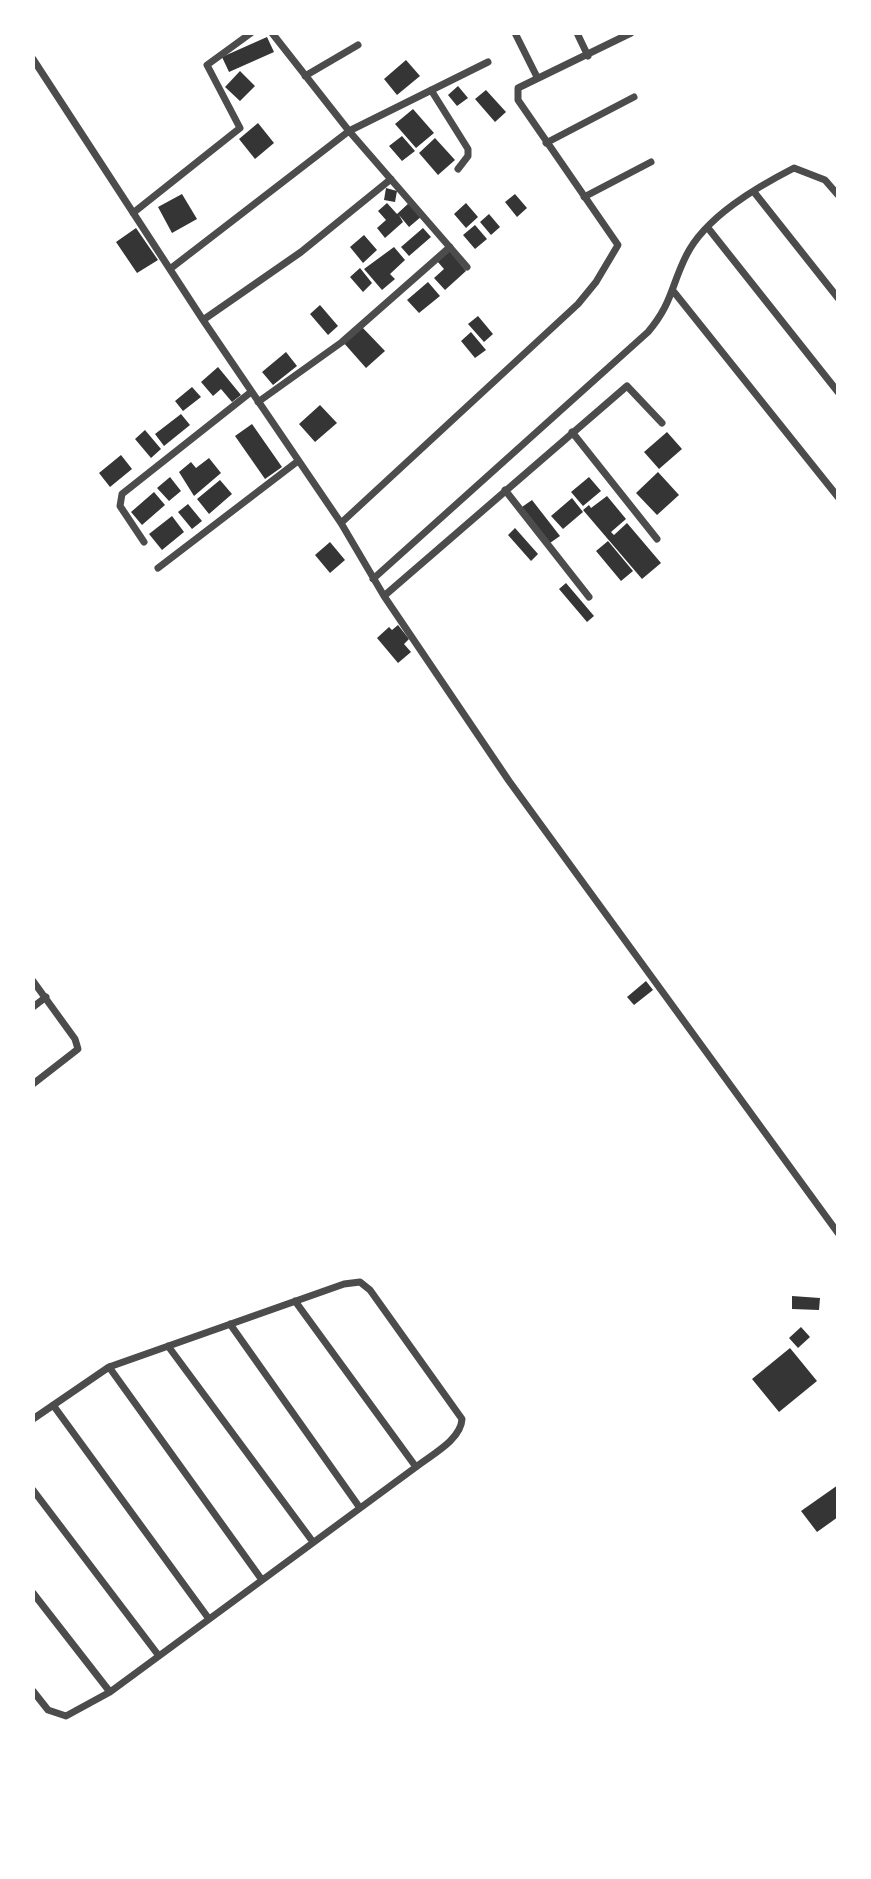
<!DOCTYPE html>
<html>
<head>
<meta charset="utf-8">
<style>
	body { margin:0 }
	#map { position:relative; width:871px; height:1879px; overflow:hidden; background:#fff; font-family:Rubik,sans-serif }
	canvas { display:block }
	.frame { position:absolute; inset:0; border:35px solid #fff; pointer-events:none }
</style>
</head>
<body>
<div id="map">
<canvas width="871" height="1879"></canvas>
<div class="frame"></div>
</div>
<script>
const c = document.querySelector('canvas').getContext('2d');
c.lineJoin = 'round';
function paint(path, color) { c.fillStyle = color; c.fill(path, 'evenodd'); }
function stroke(path, color, width, dash) { c.strokeStyle = color; c.lineWidth = width; c.lineCap = dash ? 'butt' : 'round'; c.setLineDash(dash || []); c.stroke(path); }
const building = new Path2D(`
	M267,37L274,52L229,72L222,57Z
	M406,60L420,76L397,95L384,79Z
	M240,71L255,86L240,101L225,87Z
	M458,86L468,98L457,106L448,95Z
	M486,90L506,112L495,122L475,99Z
	M413,109L434,133L416,148L395,124Z
	M258,123L274,143L255,159L239,139Z
	M402,136L415,151L402,161L389,146Z
	M435,138L455,160L438,175L419,153Z
	M386,188L397,191L395,202L384,200Z
	M182,194L197,219L172,233L158,207Z
	M515,194L527,208L517,217L505,202Z
	M410,202L422,216L409,227L399,215L403,222L385,238L377,228L386,220L378,211L387,203L397,214Z
	M466,203L478,217L466,228L454,214Z
	M489,214L500,227L491,235L480,222Z
	M475,225L487,239L475,249L463,235Z
	M136,228L158,260L137,273L116,242Z
	M423,228L431,237L409,256L401,247Z
	M364,235L377,250L363,263L350,247Z
	M394,247L405,260L390,274L395,279L382,290L364,269Z
	M450,251L466,271L445,290L434,278L444,269L437,261Z
	M360,268L372,283L363,292L350,277Z
	M428,282L440,296L419,313L407,300Z
	M320,305L338,326L328,335L310,314Z
	M478,316L493,334L484,342L468,324Z
	M361,326L385,351L366,368L343,342Z
	M471,332L486,350L475,358L461,341Z
	M286,352L297,366L273,385L262,372Z
	M218,367L241,395L232,402L221,389L213,396L201,382Z
	M192,387L201,397L183,411L175,401Z
	M320,405L337,423L315,442L299,424Z
	M181,414L190,425L164,446L155,434Z
	M252,424L282,467L265,479L235,436Z
	M145,430L161,449L151,458L135,439Z
	M667,432L682,449L659,469L644,452Z
	M121,455L132,469L110,487L99,473Z
	M209,458L221,473L194,496L179,472L191,462L196,468Z
	M658,472L679,495L657,515L636,493Z
	M170,477L181,491L169,501L157,488Z
	M589,477L601,491L583,506L571,492Z
	M220,480L232,494L209,514L197,499Z
	M154,492L165,505L142,525L131,512Z
	M607,496L626,519L611,532L614,535L627,523L661,563L642,579L583,510L589,505L591,508Z
	M572,498L583,512L563,529L551,516Z
	M532,500L560,536L550,543L522,507Z
	M188,504L202,521L192,529L178,512Z
	M172,516L184,532L162,550L149,534Z
	M515,528L538,554L531,561L508,535Z
	M608,541L633,571L621,581L596,551Z
	M330,542L345,560L330,573L315,555Z
	M566,583L594,616L587,622L559,589Z
	M398,625L409,639L404,644L411,652L398,663L377,638L389,627L392,630Z
	M646,981L653,990L634,1005L627,997Z
	M792,1296L820,1298L819,1310L792,1309Z
	M801,1327L810,1337L798,1348L789,1338Z
	M790,1348L817,1381L779,1412L752,1379Z
	M838,1485V1517L817,1532L801,1511Z`);
const minor = new Path2D(`
	M272,33L349,131L467,267
	M515,33L537,77
	M577,33L588,56
	M33,59L203,320L341,523L384,596L509,781L838,1233
	M305,76L358,45
	M431,90L468,149V156L458,169
	M546,143L634,97
	M754,192L838,298
	M584,197L651,162
	M133,213L240,128L207,65L251,33
	M708,228L838,392
	M170,269L349,131L488,62
	M674,292L838,497
	M203,320L301,252L391,179
	M258,402L342,342L450,247
	M572,432L657,539
	M505,490L589,597
	M341,523L578,304L596,282L618,245L518,100V88L631,33
	M144,542L120,506L122,494L251,392
	M158,568L298,461
	M373,579L648,332C672,304 671,286 686,256C705,217 757,187 794,168L825,180L838,195
	M384,596L627,386L662,423
	M33,981L75,1039L78,1049L33,1084
	M33,1007L46,997
	M295,1301L416,1467
	M230,1324L360,1508
	M168,1346L313,1542
	M109,1367L262,1580
	M53,1405L209,1619
	M33,1419L109,1367L344,1284L360,1282L370,1290L462,1419C461,1440 431,1455 416,1467L110,1692L66,1716L48,1710L33,1691
	M33,1490L159,1656
	M33,1593L110,1692`);
paint(building, '#353535');
stroke(minor, '#4c4c4c', 7);
</script>
</body>
</html>
